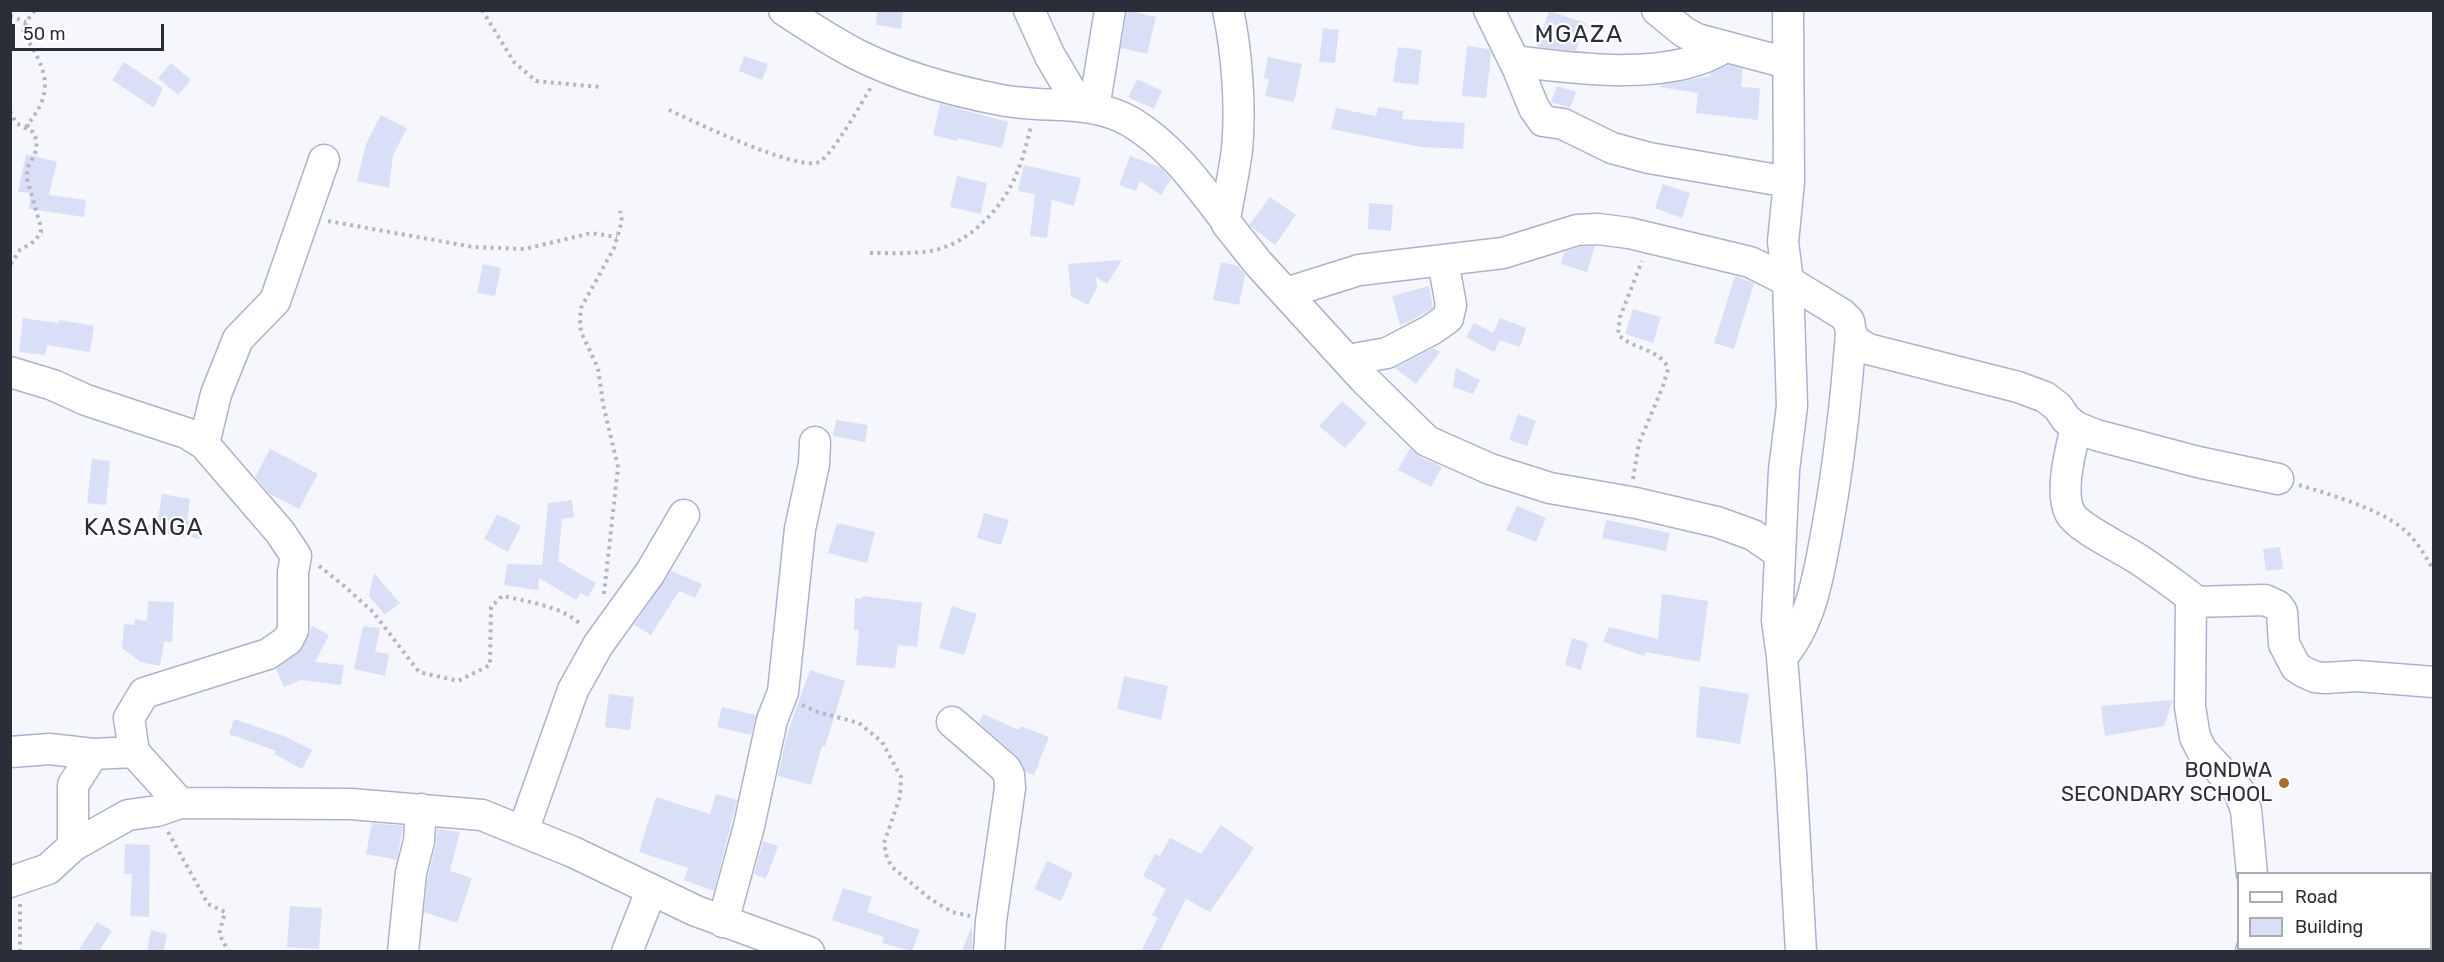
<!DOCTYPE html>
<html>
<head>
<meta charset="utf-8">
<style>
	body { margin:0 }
	#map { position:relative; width:2444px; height:962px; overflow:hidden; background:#f6f7fd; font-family:Rubik,sans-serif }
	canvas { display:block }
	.frame { position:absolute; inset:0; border:12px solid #2b2d39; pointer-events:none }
	.legend { position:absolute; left:2237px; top:872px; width:195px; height:78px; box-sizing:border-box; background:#fff; border:2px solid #aaabb0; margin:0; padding:8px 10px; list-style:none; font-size:18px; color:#2b2d39 }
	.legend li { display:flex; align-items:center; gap:12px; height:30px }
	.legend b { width:30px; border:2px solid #aaabb0 }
	.scale { position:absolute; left:12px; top:24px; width:152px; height:27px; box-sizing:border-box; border:3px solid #2b2d39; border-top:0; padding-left:8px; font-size:18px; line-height:21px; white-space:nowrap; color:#2b2d39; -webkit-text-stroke:4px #fff; paint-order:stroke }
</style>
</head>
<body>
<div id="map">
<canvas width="2444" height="962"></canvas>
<div class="frame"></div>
<ul class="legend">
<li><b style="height:8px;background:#fff"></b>Road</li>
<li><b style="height:16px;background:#d9dff7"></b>Building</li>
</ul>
<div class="scale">50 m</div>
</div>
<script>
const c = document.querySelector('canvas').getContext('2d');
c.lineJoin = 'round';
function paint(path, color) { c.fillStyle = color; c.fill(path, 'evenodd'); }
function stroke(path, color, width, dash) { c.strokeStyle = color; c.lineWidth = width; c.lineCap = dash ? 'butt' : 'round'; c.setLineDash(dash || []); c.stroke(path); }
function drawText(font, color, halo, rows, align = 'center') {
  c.font = font + ' Rubik,sans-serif'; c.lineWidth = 4.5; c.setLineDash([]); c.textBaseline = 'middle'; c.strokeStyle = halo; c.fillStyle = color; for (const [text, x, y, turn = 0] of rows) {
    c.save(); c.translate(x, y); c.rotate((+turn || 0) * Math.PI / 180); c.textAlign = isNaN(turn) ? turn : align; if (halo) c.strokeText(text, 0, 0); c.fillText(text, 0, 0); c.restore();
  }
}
const building = new Path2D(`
	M877,10H903L901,29L876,25Z
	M1127,10L1156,17L1147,54L1121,48Z
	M1549,11L1586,23L1576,51L1537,47Z
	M1323,28L1339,30L1335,63L1319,62Z
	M1467,46L1489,49L1491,54L1486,98L1462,96Z
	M1398,47L1422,50L1418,85L1393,82Z
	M744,56L768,64L762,80L739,71Z
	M1268,57L1302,64L1294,102L1265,96L1269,79L1264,78Z
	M124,62L163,88L154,108L112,80Z
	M171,63L191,80L178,95L158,78Z
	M1728,65L1743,69L1741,87L1760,88L1758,120L1696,113L1698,93L1660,87V85L1710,76V74Z
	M1137,79L1162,91L1154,109L1128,97Z
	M1557,86L1576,92L1570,108L1551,102Z
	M940,104L1008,122L1002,148L957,138V141L933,135Z
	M1378,107L1403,111L1402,119L1465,123L1463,149L1421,147L1331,129L1336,108L1376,116Z
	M381,115L407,128L393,155L389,188L357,181L366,144Z
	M26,154L57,162L49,195L86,200L84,217L29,209L31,193L18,192Z
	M1130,156L1160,167L1171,179L1161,195L1140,181L1136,191L1119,185Z
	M1024,165L1081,178L1074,206L1052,200L1047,238L1030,236L1035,194L1018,191Z
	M957,176L987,183L981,214L950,207Z
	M1663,184L1690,193L1682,218L1655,208Z
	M1270,197L1296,215L1275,245L1249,225Z
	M1369,203L1393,205L1391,231L1368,229Z
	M1595,246L1587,272L1561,264L1564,252L1580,247Z
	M1122,260L1107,284L1096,277L1097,288L1088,305L1071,296L1068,264Z
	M1221,262L1238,266L1245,275L1239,305L1213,300Z
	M483,264L501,268L495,296L477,293Z
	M1735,276L1754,283L1734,349L1714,343Z
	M1429,286L1433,308L1408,322L1400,325L1392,296Z
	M1633,309L1661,317L1653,343L1625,334Z
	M23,318L58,323L59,320L94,326L90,352L47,345L45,355L19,352Z
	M1500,318L1526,328L1520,347L1500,340L1494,352L1466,337L1474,323L1493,333Z
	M1434,348L1440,352L1416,384L1395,368Z
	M1456,368L1480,380L1473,394L1453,387Z
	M1342,401L1367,423L1345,448L1319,426Z
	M1518,414L1536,421L1527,446L1509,440Z
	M836,420L868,425L865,442L833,436Z
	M1410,448L1420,457L1442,467L1431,487L1398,470Z
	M270,449L318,474L299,509L270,494L255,477Z
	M92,459L110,461L106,505L87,503Z
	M162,494L190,499L187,521L200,520L201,539L147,531V525L157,524Z
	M572,500L574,517L562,519L558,561L596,583L588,597L581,593L576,600L539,578L538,590L504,585L507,564L542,565L548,503Z
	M1517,506L1546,518L1536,542L1506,530Z
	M984,513L1009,520L1001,545L977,538Z
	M497,514L521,526L508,552L484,539Z
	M1606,520L1670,533L1666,551L1602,538Z
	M837,523L875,532L867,563L828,553Z
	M2280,547L2283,569L2266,571L2263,549Z
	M671,571L702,584L695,598L679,591L651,635L634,625Z
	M374,573L400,603L385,615L369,596Z
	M1662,594L1708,601L1700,662L1646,652L1644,656L1603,642L1609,627L1658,639Z
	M862,596L922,603L917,647L898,645L895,668L856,665L859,630H854L855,598L862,599Z
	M148,601L174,602L172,642H164L160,666L141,662L122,648L124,624L134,625L135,619L147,621Z
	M952,606L977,614L964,655L939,648Z
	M312,626L329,635L315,662L344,665L341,685L301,680L284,687L276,669L303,648Z
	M363,626L380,628L375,652L389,654L385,676L354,669Z
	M1572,638L1588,643L1581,670L1565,665Z
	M810,670L845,681L825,747L822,746L811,785L778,776L787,734Z
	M1124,676L1168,686L1161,720L1117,709Z
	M1700,686L1749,694L1740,744L1696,737Z
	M609,694L634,697L630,730L605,727Z
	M2173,700L2164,726L2105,736L2101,706Z
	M722,707L756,715L751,735L717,727Z
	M983,714L1019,730L1021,726L1049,737L1034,775L1026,772L1016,755L979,723Z
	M234,719L284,736L312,750L302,769L274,754L276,751L229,734Z
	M716,794L737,800L714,891L684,880L688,868L639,852L656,797L710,814Z
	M372,823L403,826L397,860L366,854Z
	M1221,825L1254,848L1210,912L1186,899L1160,951H1141L1158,918L1152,915L1166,889L1143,876L1155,854L1160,856L1170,838L1201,854Z
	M437,829L460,832L450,871L472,878L457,923L424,912L428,876L436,845Z
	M763,841L778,846L766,879L754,874Z
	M125,844L150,845L149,917L130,916L132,874H124Z
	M1047,861L1073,873L1061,901L1034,889Z
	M843,888L872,897L867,912L920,930L912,951L882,943L884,937L832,920Z
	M290,906L322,908L319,949L287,947Z
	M97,922L112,931L99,951H78Z
	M972,926V951H962Z
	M151,930L167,934L164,951H147Z`);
const path = new Path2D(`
	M482,10L514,62L536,81L600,87
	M10,16L26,22
	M669,110C693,121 798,172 819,162C831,157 863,101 871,87
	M10,111L16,123L33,132L37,141L35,154L27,168V179L40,224L41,232L35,241L20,250L10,265
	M29,127L27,125C57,90 45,67 23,33L26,22L35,10
	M328,221L473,247L525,249L591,233L617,237
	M870,253C890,253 911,254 930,251C969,245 1005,206 1018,170C1024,156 1027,141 1031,126
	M10,321V329
	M1633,479L1639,443L1663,386L1668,369C1662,349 1630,349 1618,334L1620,317L1642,261
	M2299,485C2329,494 2380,509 2403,529C2417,540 2425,556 2434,571
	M319,566L343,585L373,612L419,672L458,681L490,665L491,607L502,596C525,601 566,607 582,626
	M604,594L618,467L603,404L598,368L581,332L580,320L581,308L614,248L622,221L620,211
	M802,705L818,712L859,723L882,742L901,777L900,797L884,843L887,858L892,867L929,898L952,912L970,916
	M168,832L208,904L225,912L219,934L229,952
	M20,904V952`);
const minor = new Path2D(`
	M784,10C808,26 833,42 858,55C902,77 954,91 1001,100C1045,109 1090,98 1131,122C1171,146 1197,183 1225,219
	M1029,10L1050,56L1079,105
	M1228,10C1237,52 1241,108 1237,150C1234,173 1229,196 1225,219L1227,224L1258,263L1364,379L1427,441L1490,469L1550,488L1636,503L1717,522L1753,535L1779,553
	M1489,10L1518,69L1534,108L1543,121L1563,124L1612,148L1649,158L1789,182
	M1657,10L1684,32L1697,39L1787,63
	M1788,10L1789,182L1783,242L1788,281L1792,406L1784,470L1777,620L1782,657L1791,772L1801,952
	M1514,61C1575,69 1672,82 1725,47
	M1094,108L1110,10
	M1286,293L1359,270L1503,253L1577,230L1598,229L1629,233L1750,262L1788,281L1842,314L1849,321L1851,333C1846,399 1839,464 1827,529C1819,573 1812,622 1782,657
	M1851,333L1855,341L1868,349L2018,387L2045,397L2058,407L2066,419L2076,427L2096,435L2198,462L2278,479
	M1348,360L1387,353L1431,330L1448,318L1451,305L1443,261
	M10,372L53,385L86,400L186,433L204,444L280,532L296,556L293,572V630L288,640L268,654L144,693L129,718L134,752L180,803
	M2076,427C2071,449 2059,492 2070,513C2078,528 2123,549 2138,559C2156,571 2174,584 2191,597L2190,707L2195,737L2202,751L2239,791L2246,810L2252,874
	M204,444L216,394L238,339L275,301L324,160
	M2192,602L2265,600L2278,606L2282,612L2284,644L2296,667L2304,672L2315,677L2325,678L2357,676L2434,682
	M952,722L1005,768L1009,775L1010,788L991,921L989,952
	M10,752L50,749L93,754
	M523,831L573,690L598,645L650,573L684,515
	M73,846V785L93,754L134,752
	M10,882L48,869L73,846L128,815L157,811L180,803L351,804L482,815L573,852L696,911L809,952
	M723,922L749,826L772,720L783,692L800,529L814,464L815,442
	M403,952L411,873L419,841L421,809
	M627,952L651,891
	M2251,952L2252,948`);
const markers = [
	[2284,783,6,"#a86e2d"]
];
const poiNames = [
	["BONDWA",2272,771],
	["SECONDARY SCHOOL",2272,795]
];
const quarterNames = [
	["MGAZA",1579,35],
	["KASANGA",144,528]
];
paint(building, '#d9dff7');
stroke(minor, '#acb2ce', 33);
stroke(path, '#b4b6be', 4, [3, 4.5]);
stroke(minor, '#fff', 30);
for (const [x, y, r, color] of markers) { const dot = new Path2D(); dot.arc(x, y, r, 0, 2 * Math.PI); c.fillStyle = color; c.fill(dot); stroke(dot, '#fff', 2); }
drawText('21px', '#2b2d39', '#fff', poiNames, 'right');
c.letterSpacing = '1.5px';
drawText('24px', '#2b2d39', '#fff', quarterNames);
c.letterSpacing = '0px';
</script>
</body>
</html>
